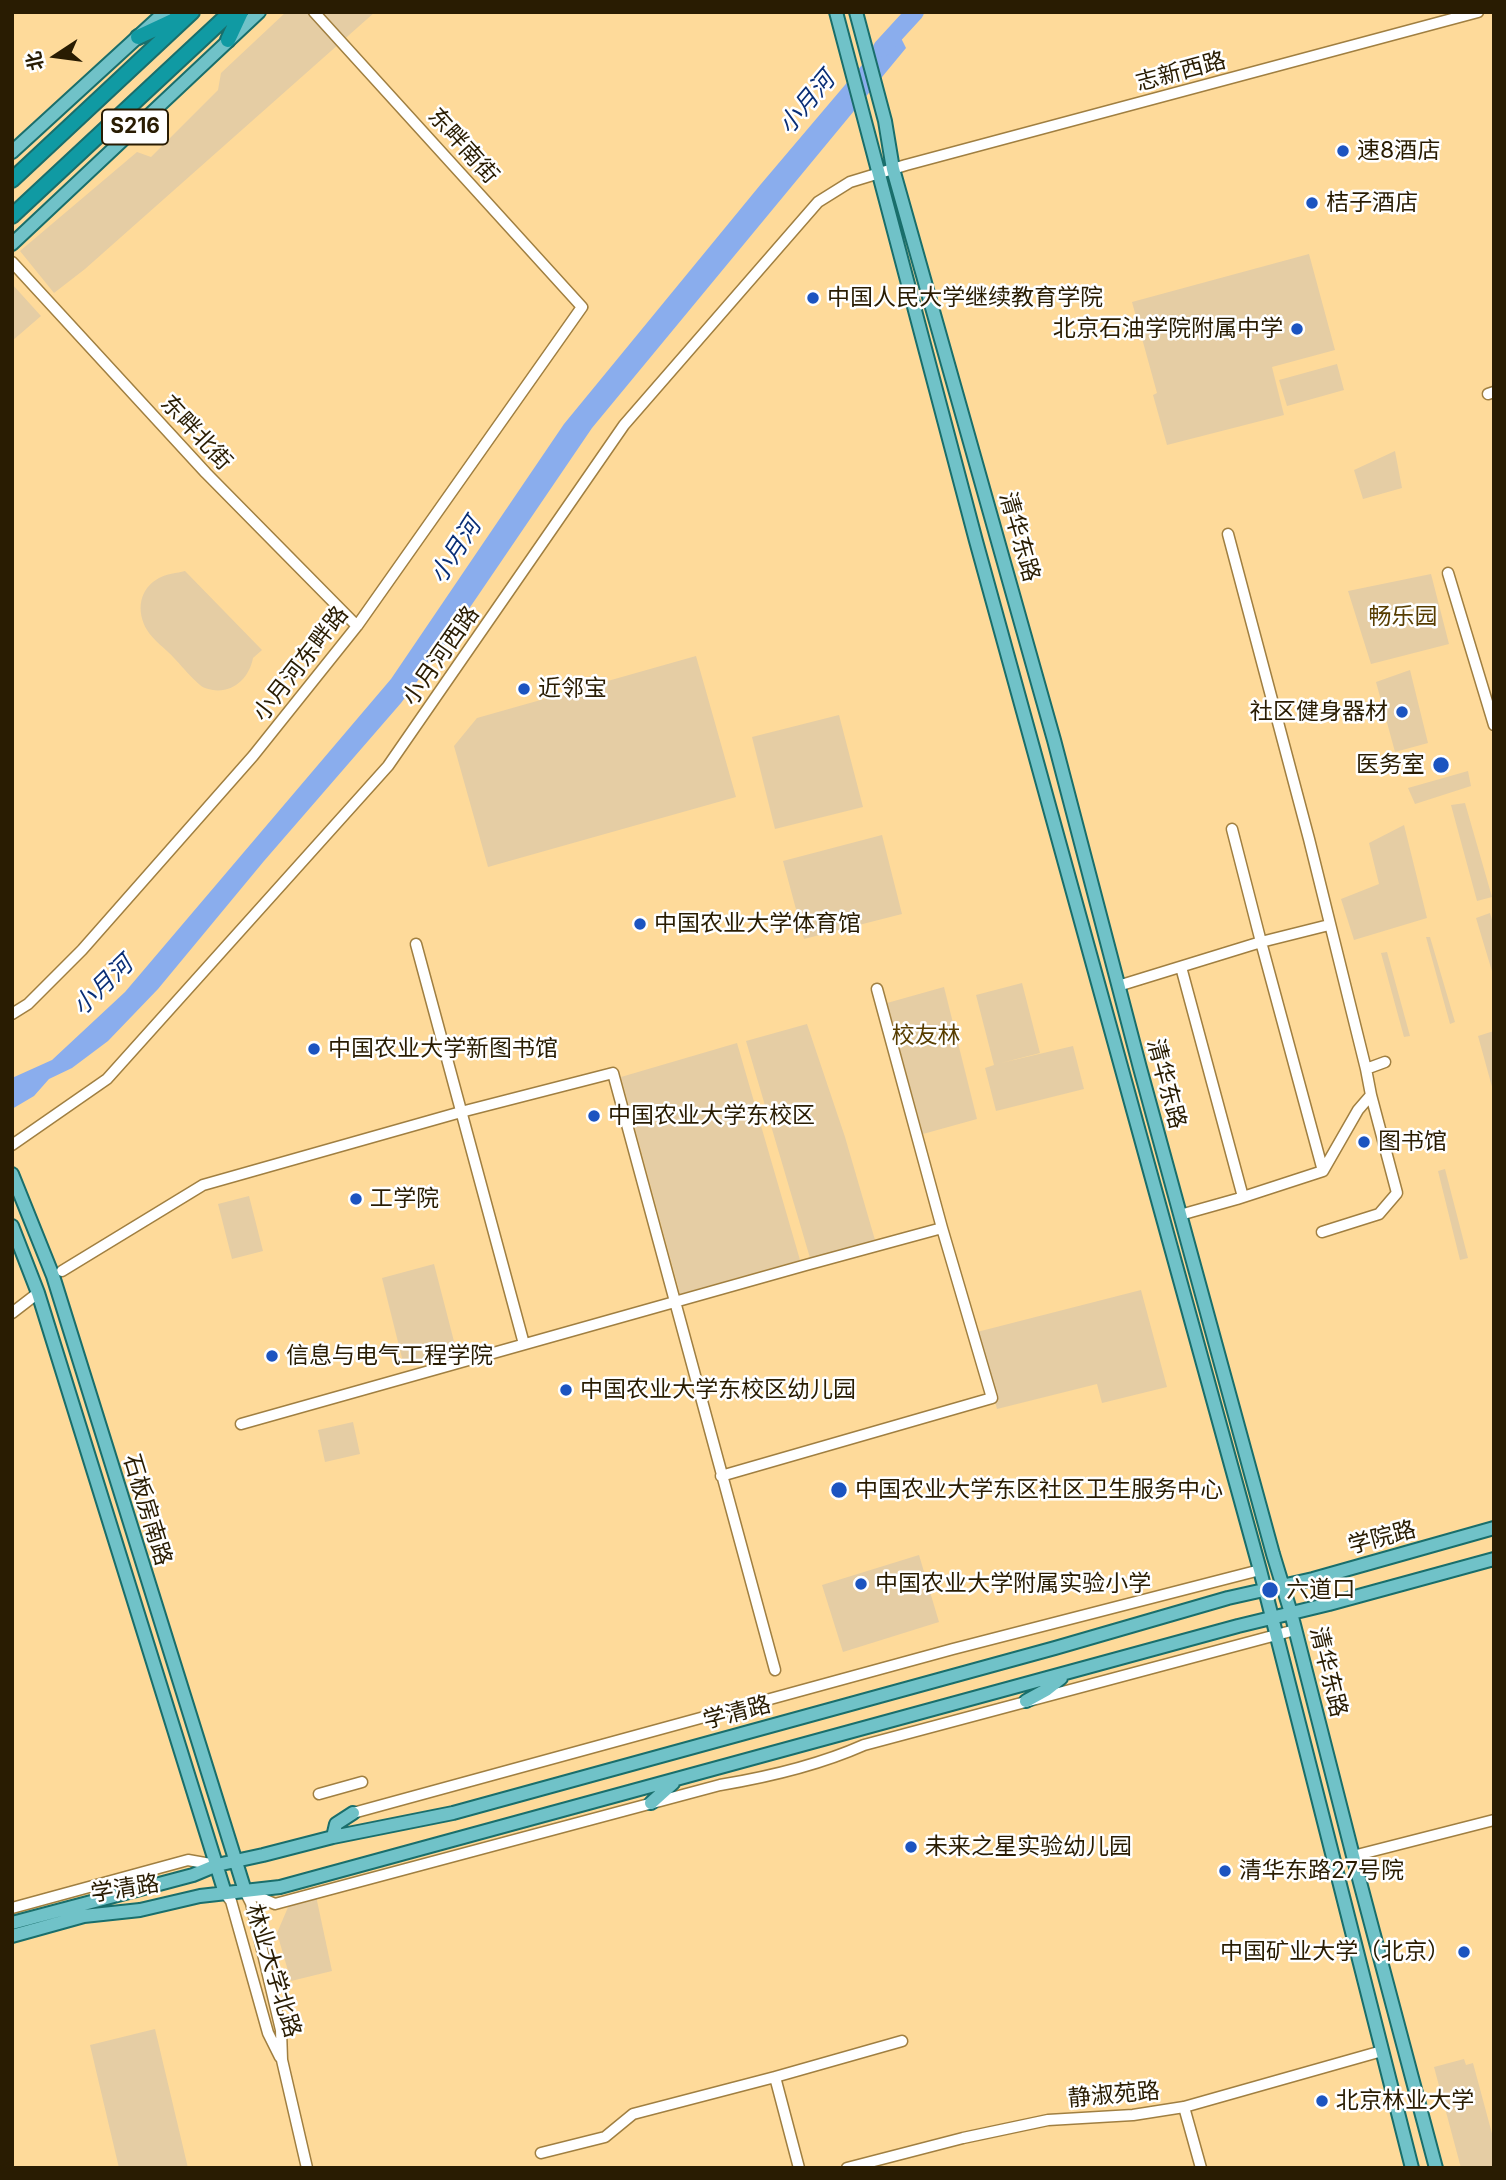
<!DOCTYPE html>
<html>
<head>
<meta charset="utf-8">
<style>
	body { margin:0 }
	#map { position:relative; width:1506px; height:2180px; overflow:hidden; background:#feda9a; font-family:Inter,"Noto Sans SC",sans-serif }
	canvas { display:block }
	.frame { position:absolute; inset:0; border:14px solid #291c02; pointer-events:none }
	.north { position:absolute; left:21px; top:21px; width:70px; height:70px; -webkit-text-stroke:5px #fff; paint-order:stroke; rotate:257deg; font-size:19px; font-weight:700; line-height:28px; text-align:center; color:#291c02 }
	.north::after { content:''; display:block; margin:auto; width:24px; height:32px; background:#291c02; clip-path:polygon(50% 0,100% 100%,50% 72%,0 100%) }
</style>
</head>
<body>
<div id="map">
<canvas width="1506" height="2180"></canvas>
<div class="frame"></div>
<div class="north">北</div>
</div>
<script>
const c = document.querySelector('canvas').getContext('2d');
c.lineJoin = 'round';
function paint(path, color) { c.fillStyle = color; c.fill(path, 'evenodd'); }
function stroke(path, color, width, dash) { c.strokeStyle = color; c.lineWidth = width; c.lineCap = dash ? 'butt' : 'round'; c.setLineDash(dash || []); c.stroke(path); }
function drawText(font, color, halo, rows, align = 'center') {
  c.font = font + ' Inter,"Noto Sans SC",sans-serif'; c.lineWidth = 5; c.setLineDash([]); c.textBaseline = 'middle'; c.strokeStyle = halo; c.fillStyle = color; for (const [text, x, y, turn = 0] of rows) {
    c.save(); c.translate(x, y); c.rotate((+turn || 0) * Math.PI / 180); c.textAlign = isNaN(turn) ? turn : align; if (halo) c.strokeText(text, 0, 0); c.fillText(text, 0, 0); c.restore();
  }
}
const green = new Path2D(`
	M286,12H375L85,269L54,293L20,251L137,152L151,157L218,90L221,73Z
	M1309,254L1335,350L1272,367L1284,415L1167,445L1153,395L1157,393L1132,302Z
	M12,284L41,316L12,341Z
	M1337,364L1344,390L1287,406L1279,380Z
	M1395,451L1402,488L1363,499L1354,470Z
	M185,571L262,650L253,658C249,680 229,697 205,688C197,685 181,665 174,658C166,649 153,640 147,630C136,611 139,589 159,578C166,574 177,573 185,571Z
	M1431,574L1449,644L1371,664L1348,591Z
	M696,656L736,797L488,867L454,746L477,718Z
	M1410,670L1428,743L1395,752L1376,682Z
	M839,715L863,807L775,829L752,737Z
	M1468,771L1471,786L1415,804L1408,788Z
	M1465,803L1492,897L1477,901L1451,805Z
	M1404,825L1427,918L1354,940L1341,899L1379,884L1369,843Z
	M882,835L902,914L804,939L783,861Z
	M1490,913L1494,926V978L1476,918Z
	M1426,937H1430L1455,1022L1450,1024Z
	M1387,952L1410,1036L1404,1037L1381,953Z
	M1022,983L1040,1053L1001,1063L1073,1046L1084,1089L996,1111L985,1068L994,1065L976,995Z
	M944,987L977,1119L923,1134L887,1003Z
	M807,1024L845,1137L875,1240L810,1258L746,1041Z
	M1494,1031V1094L1478,1036Z
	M737,1043L800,1260L680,1294L621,1077Z
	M1445,1169L1468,1258L1460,1260L1438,1171Z
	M249,1196L263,1251L232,1259L218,1204Z
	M434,1264L457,1353L404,1366L382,1278Z
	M1141,1290L1167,1387L1102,1403L1097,1384L997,1409L977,1332Z
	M353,1422L360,1454L325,1462L318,1430Z
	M919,1555L939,1622L843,1652L822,1585Z
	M316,1896L332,1971L291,1981L277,1933L289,1905Z
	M155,2029L188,2168H119L90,2045Z
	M1464,2059L1466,2065L1473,2063L1494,2141V2168H1461L1434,2067Z`);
const water = new Path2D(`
	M895,26L906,48L592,428L443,647L401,703L264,861L158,989L108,1041L72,1068L49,1079L34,1096L12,1109V1078L52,1060L125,992L391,679L564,424L761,184Z`);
const river = new Path2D(`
	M882,48L915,12`);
const minor = new Path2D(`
	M12,262L206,473L357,626
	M1488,394L1494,392
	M1228,534L1309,839L1366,1069
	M1448,573L1494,725
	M1232,829L1261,942L1329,925
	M416,944L524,1344
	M1181,967L1243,1197
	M1118,986L1261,942L1323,1171
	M12,1014L28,1004L82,950L253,756L357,626L582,307L314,12
	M12,1145L107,1079L388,766L624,425L818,202L850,182L906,165L1478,12
	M1180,1215L1237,1199L1323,1171L1358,1110L1371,1095L1366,1069L1385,1062
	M1322,1232L1379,1214L1397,1193L1371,1095
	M62,1271L203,1185L461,1112L613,1073L775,1670
	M12,1313L38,1293
	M241,1424L806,1265L942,1228
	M721,1476L992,1398L942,1228L877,989
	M319,1794L362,1782
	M353,1813L953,1649L1260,1570
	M1353,1856L1494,1820
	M245,1891L275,1904L720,1785C768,1777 819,1765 864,1745L1295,1630
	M245,1891L251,1903L281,2030L282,2060L307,2168
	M225,1893L231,1901L268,2033L280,2057
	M12,1908L188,1860L216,1865
	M775,2077L799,2168
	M1184,2107L1201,2168
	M541,2153L605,2137L633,2114L775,2077L902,2041
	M847,2168L963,2138L1048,2120L1133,2115L1184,2107L1382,2051`);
const major = new Path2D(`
	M836,12L976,541L1260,1570L1412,2168
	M856,12L885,121L893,169L1054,740L1140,1068L1273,1554L1291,1613L1353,1856L1436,2168
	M12,152L165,12
	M12,244L259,12
	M12,1174L53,1276L245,1891
	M12,1226L38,1293L225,1893
	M1026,1701L1046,1690L1061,1678
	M651,1803L673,1783
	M333,1837L336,1824L353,1813
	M12,1923L193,1875L217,1865L263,1855L333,1837L453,1813L1055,1648L1228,1598L1313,1579L1494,1528
	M12,1936L84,1916L140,1910L200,1896L280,1887L1238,1626L1329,1604L1494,1559`);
const highway = new Path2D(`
	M138,37L181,17
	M228,40L241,12
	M12,180L192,12
	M12,216L231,12`);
const markers = [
	[1343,151,7,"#1c54c0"],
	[1312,203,7,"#1c54c0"],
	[813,298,7,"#1c54c0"],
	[1297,329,7,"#1c54c0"],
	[524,689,7,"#1c54c0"],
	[1402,712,7,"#1c54c0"],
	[1441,765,9,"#1c54c0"],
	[640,924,7,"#1c54c0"],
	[314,1049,7,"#1c54c0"],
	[594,1116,7,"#1c54c0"],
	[1364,1142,7,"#1c54c0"],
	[356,1199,7,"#1c54c0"],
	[272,1356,7,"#1c54c0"],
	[566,1390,7,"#1c54c0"],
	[839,1490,9,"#1c54c0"],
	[861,1584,7,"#1c54c0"],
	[1270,1590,9,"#1c54c0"],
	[911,1847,7,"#1c54c0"],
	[1225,1871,7,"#1c54c0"],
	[1464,1952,7,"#1c54c0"],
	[1322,2101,7,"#1c54c0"]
];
const shields = [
	[135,127,66]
];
const shieldNames = [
	["S216",135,127]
];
const streetNames = [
	["志新西路",1181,72,-15],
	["东畔南街",463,146,48],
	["东畔北街",196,433,47],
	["清华东路",1019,537,74],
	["小月河西路",441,656,-55],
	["小月河东畔路",301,664,-52],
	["清华东路",1166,1084,75],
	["石板房南路",147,1510,73],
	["学院路",1382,1538,-15],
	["清华东路",1328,1672,76],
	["学清路",737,1713,-15],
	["学清路",125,1889,-9],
	["林业大学北路",273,1971,73],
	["静淑苑路",1114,2095,-5]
];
const poiNames = [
	["速8酒店",1357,151],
	["桔子酒店",1326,203],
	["中国人民大学继续教育学院",827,298],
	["北京石油学院附属中学",1283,329,"right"],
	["近邻宝",538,689],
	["社区健身器材",1388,712,"right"],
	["医务室",1425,765,"right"],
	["中国农业大学体育馆",654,924],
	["中国农业大学新图书馆",328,1049],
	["中国农业大学东校区",608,1116],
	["图书馆",1378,1142],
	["工学院",370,1199],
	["信息与电气工程学院",286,1356],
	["中国农业大学东校区幼儿园",580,1390],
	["中国农业大学东区社区卫生服务中心",855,1490],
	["中国农业大学附属实验小学",875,1584],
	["六道口",1286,1590],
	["未来之星实验幼儿园",925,1847],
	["清华东路27号院",1239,1871],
	["中国矿业大学（北京）",1450,1952,"right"],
	["北京林业大学",1336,2101]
];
const parkNames = [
	["畅乐园",1403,617],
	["校友林",926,1036]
];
const waterNames = [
	["小月河",807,103,-50],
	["小月河",456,551,-57],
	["小月河",103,986,-44]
];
paint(green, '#e5cda4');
paint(water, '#8aaded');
stroke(river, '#8aaded', 18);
stroke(minor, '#a07f41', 13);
stroke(major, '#196e6b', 16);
stroke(highway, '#196e6b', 18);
stroke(minor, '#fff', 10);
stroke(major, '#70c2c8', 12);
stroke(highway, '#109aa3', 14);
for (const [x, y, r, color] of markers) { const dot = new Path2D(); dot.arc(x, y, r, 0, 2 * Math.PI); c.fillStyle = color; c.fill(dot); stroke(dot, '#fff', 2.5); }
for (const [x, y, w] of shields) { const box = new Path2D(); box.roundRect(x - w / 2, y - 17.5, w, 35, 5); c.fillStyle = '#fff'; c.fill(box); stroke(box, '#291c02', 2); }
drawText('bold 21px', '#291c02', null, shieldNames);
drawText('23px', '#291c02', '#fff', streetNames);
drawText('23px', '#291c02', '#fff', poiNames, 'left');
drawText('23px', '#573d00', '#fff', parkNames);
drawText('italic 24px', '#092e76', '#fff', waterNames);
</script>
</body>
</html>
